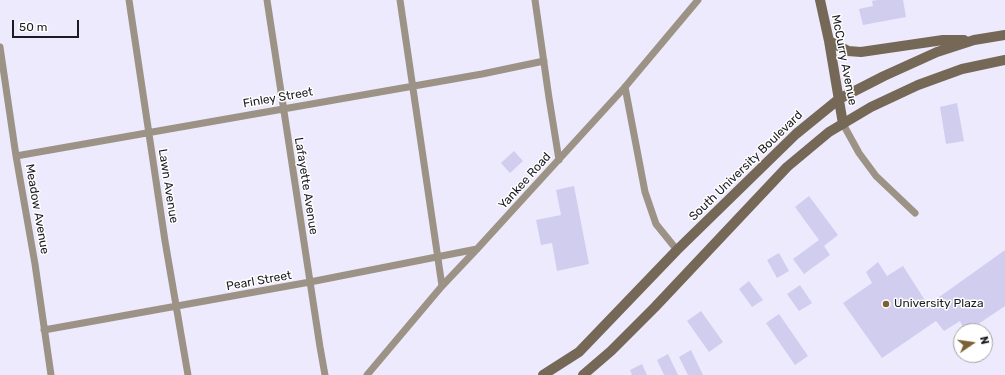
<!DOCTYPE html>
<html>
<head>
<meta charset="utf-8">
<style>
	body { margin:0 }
	#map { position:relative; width:1005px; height:375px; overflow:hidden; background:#eceafc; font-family:Rubik,sans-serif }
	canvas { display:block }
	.north { position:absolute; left:953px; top:323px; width:40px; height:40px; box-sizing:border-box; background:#fff; border:1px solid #a4a4a6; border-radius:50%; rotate:77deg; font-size:11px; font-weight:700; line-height:16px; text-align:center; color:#1b1b21 }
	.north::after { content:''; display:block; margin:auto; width:14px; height:18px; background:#7d6033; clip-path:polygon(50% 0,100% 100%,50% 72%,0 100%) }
	.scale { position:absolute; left:12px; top:20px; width:67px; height:18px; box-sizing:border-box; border:2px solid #1b1b21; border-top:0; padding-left:5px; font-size:12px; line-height:14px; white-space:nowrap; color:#1b1b21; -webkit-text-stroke:3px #fff; paint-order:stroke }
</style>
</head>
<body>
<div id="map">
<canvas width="1005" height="375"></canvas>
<div class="north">N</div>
<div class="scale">50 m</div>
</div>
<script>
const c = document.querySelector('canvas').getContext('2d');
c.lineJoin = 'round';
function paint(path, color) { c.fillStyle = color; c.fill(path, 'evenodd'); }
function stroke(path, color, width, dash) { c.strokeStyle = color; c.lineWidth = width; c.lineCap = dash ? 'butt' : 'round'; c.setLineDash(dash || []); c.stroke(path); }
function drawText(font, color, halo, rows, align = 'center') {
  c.font = font + ' Rubik,sans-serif'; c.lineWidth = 3; c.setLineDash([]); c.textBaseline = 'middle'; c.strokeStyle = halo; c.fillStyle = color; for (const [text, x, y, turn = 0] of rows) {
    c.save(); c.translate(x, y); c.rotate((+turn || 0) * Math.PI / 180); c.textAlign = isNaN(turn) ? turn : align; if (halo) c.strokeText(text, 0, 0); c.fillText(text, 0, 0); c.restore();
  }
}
const building = new Path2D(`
	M877,0H903L906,17L863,25L859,9L873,6L872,1Z
	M957,103L964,141L946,144L940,107Z
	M514,151L523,161L510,173L501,163Z
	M574,186L589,264L557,271L552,243L541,245L536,220L561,215L556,190Z
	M809,196L838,235L824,246L830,255L804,274L793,259L819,240L795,207Z
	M1005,250V306L968,331H965L960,321L944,331L936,321L882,358L843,303L872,283L866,272L878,262L887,276L903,266L928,305Z
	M779,253L789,271L777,278L767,260Z
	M749,281L763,300L752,307L739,289Z
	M800,285L812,303L799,311L787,294Z
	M701,311L723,342L709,352L687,321Z
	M779,314L808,356L795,365L766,323Z
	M691,350L703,375H688L679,357Z
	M668,354L678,375H664L657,360Z
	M642,364L647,375H632L630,370Z`);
const street = new Path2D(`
	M129,0L165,241L188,375
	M267,0L320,347L325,375
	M400,0L442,286
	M535,0L549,98L559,160
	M0,47L16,156L35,264L51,375
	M625,87L645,192L656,224L677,250
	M843,124L859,153L876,176L915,213
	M16,156L482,74L544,61
	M44,330L310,282L477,249
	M367,375L442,286L477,249L625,87L698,0`);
const secondary = new Path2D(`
	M820,0L829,41L843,124
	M829,41L848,51L861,52L943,40H964
	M543,375L579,352L677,250L796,134L839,99L884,76L937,52L974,40L1005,35
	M583,375L611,351L655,307L787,167L829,132L871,107L918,85L962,69L1005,60`);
const markers = [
	[886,304,4,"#7d6033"]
];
const streetNames = [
	["McCurry Avenue",844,60,79],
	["Finley Street",278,98,-10],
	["South University Boulevard",746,166,-44],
	["Yankee Road",525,181,-48],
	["Lawn Avenue",168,186,81],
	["Lafayette Avenue",306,186,81],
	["Meadow Avenue",37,209,80],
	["Pearl Street",259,281,-10]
];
const poiNames = [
	["University Plaza",894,304]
];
paint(building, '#d0cdef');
stroke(street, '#9c9386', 7);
stroke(secondary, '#756856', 10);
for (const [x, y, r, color] of markers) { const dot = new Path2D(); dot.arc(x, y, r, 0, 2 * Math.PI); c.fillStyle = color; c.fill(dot); stroke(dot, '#fff', 1.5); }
drawText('12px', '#1b1b21', '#fff', streetNames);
drawText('12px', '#1b1b21', '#fff', poiNames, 'left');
</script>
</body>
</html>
